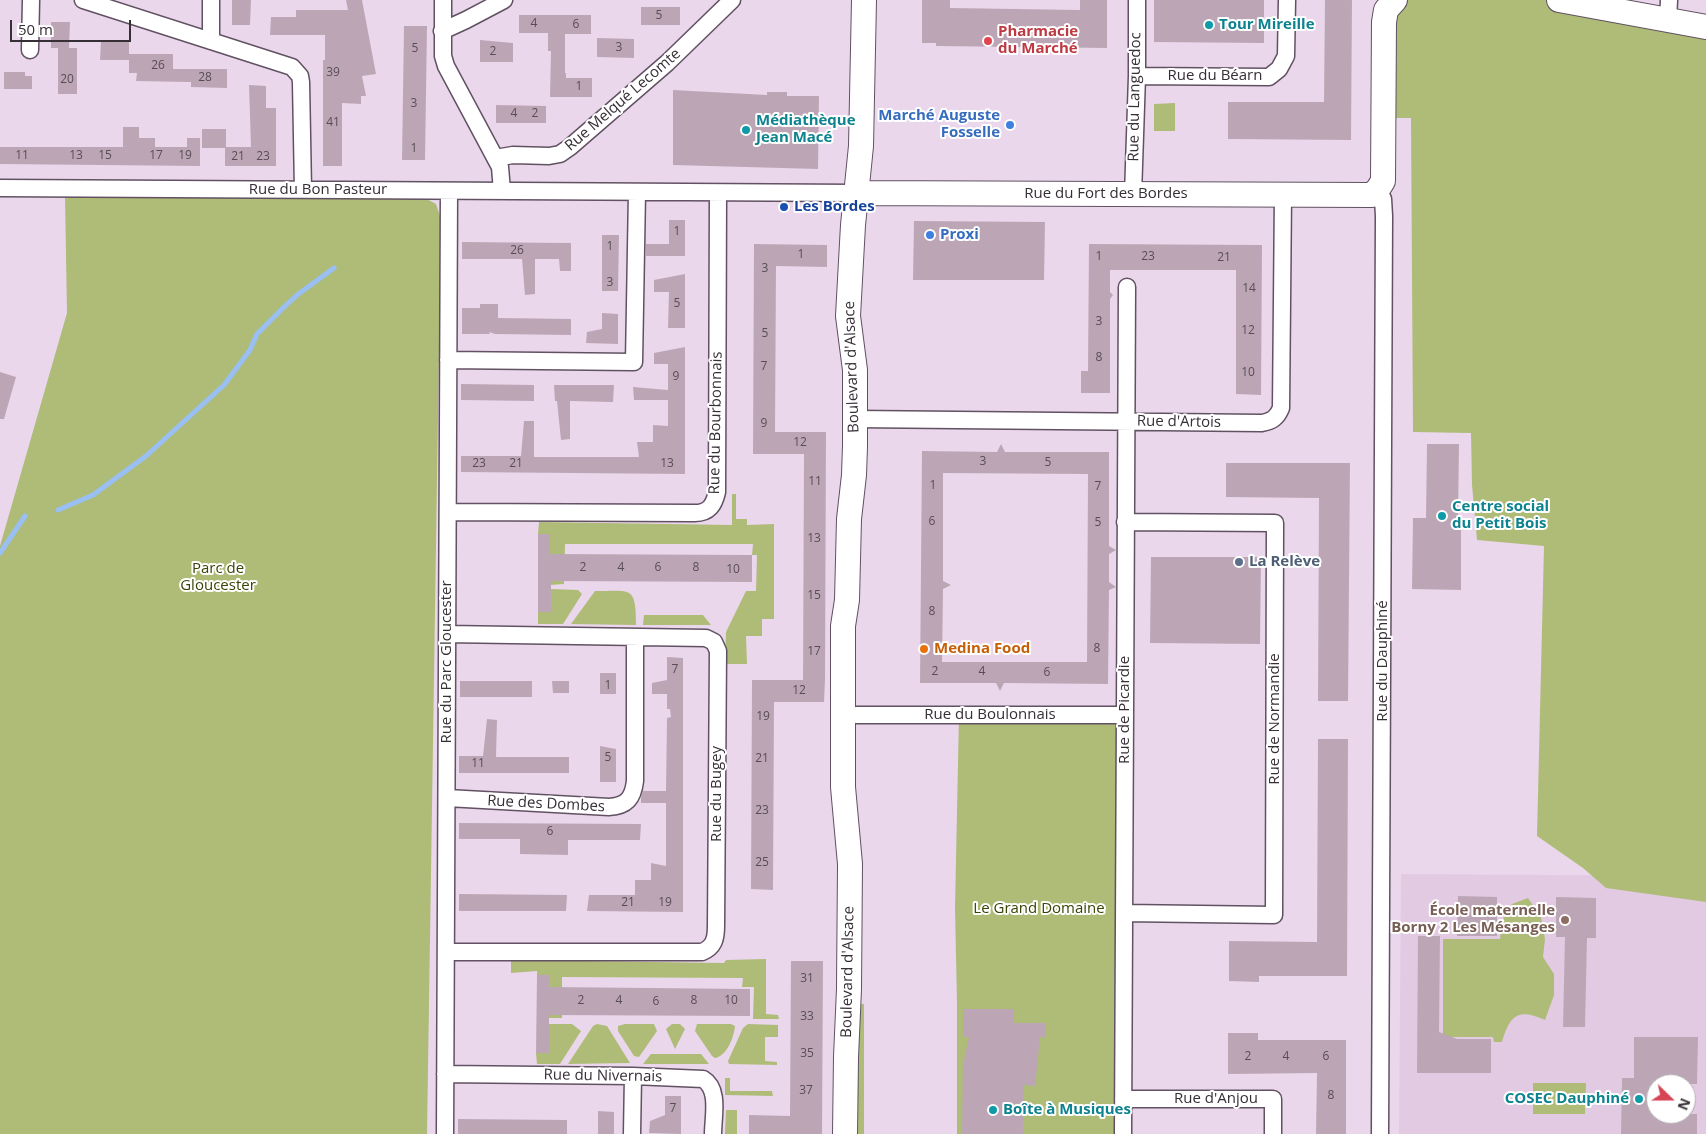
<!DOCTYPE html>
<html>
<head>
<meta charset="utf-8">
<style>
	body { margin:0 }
	#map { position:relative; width:1706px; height:1134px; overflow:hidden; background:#ead7ec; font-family:"Open Sans",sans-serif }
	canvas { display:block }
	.north { position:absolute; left:1646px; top:1074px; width:50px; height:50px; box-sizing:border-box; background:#fff; border:1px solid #afacaf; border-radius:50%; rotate:112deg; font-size:14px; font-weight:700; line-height:20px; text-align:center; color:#362f36 }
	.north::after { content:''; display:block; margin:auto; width:18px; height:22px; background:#d54556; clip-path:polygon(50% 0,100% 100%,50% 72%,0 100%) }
	.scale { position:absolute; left:10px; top:20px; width:121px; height:22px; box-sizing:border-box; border:2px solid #362f36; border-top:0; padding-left:6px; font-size:15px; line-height:18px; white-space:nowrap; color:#362f36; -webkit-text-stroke:4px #fff; paint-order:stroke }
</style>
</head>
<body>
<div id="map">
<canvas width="1706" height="1134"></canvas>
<div class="north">N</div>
<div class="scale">50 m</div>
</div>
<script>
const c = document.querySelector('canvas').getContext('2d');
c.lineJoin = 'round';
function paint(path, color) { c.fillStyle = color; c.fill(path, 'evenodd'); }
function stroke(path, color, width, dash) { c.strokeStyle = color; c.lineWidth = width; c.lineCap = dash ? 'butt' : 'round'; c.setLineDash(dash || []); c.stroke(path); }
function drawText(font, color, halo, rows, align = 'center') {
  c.font = font + ' "Open Sans",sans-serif'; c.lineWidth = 4; c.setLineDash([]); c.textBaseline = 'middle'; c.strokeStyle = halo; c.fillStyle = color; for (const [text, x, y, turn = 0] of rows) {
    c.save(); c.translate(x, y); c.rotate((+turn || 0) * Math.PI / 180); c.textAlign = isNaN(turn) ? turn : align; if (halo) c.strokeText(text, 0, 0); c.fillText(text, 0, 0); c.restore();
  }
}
const built = new Path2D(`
	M1401,874L1706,876V1134H1399ZM1656,1084H1686V1114H1656Z`);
const green = new Path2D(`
	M1395,0H1559L1706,27V902L1606,888L1583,868L1537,836L1544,546L1477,540L1472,485L1471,433L1413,432L1411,118H1383Z
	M1175,103V131H1154V104Z
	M65,196L425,198L436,204L441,219L427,1134H0V546L67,313Z
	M732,494H736V519H747V525L774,524V619H762V636H746L747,664H725L726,632L746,591H756L757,555H752L753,544H565L564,584L550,585V534H538L539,522L732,525Z
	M551,589L578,590L582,594L563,624H538V612H551Z
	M595,591C631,591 636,585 636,625L571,624Z
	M644,615H703L711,625H643Z
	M959,715H1125L1123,1134H957V1003L955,908Z
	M1528,898L1541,917L1545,939L1543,957L1554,974V995L1545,1020C1518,1008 1510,1015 1502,1042H1494L1493,1037H1443V939H1500L1502,921L1512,904Z
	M766,959V1014L778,1015L779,1019H753L754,987H742L743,978L562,977V1018H549V975H537V971L511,973V960L724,963L726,960Z
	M856,1004H864V1134H852Z
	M549,1024H572L581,1031L560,1064H537L536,1053H549Z
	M597,1024L607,1026L630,1063L568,1064L593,1026Z
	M625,1024H654L657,1031L639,1057L634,1056L618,1031V1026Z
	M672,1024H680L685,1029L675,1049L666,1029Z
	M697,1024H731L735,1026C734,1037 727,1056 715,1058L712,1056L695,1031Z
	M748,1024L778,1025V1037H765V1061L777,1062V1065L729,1064L728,1061L743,1028Z
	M651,1054H701L709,1064H643Z
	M725,1078H730V1091H772L773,1096L725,1095Z
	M1533,1083H1586L1585,1114H1533Z
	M726,1110H737V1134H725Z`);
const stream = new Path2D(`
	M58,510L93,495L146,456L224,385L250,350L257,334L282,309L297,295L334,268
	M0,553L25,516`);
const building = new Path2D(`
	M232,0H251L250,25H232Z
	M346,0H362L376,74L362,76L366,96H361V104L342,103V166H323V60H325V35H270L271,17H296V10H348Z
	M922,0H950V8L1080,10V0H1107V48L936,46V43H922Z
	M1154,0H1264V43L1154,42Z
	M1325,0H1352L1351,140L1228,139V102H1324Z
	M641,7H680V25H641Z
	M519,15H591V34H565V73H566V78H592V97H550L551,51H548V33H519Z
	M51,22H70L69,48H77V94H58V48H51Z
	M404,26H427L425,160H402Z
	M597,38L634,39V58L597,57Z
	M480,40L513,43V62H480Z
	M101,41H129V54H173V69H227V88L191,87V82L136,81L137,73H129V60H100Z
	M4,72H25V76H32V89H4Z
	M249,85L266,86V108H276V166H225V148H202V129H226V147H251Z
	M673,90L767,95V92H787V96H819L818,169L673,165Z
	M496,105L546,106V123H496Z
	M123,127H139V138H155V147H187V138H200V166L0,164V147H123Z
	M669,220H685V256H646V244H669Z
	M914,221L1045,222L1044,280H913Z
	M602,235H619L618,291H602Z
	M462,242L571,243V271H560L559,259H535V294L525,295L522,259H462Z
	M754,244L827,245V267L776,266L775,432H826L825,680L824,702H774L773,890L751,889L752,680H803L804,454H753Z
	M1089,244L1262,245L1261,395L1236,394V270H1110V292L1113,295L1110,299V393H1081V371H1088Z
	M685,274V328H668L669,292H654V280Z
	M480,304H498V318L571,319V335L495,334L489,332L490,334H462V308H480Z
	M602,313L618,314V344L586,343L587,332L602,329Z
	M685,347V474L461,472V456H521L524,421H534V457H639L637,442H653V425L668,426V400H634L633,387L668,390V364H654V353Z
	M0,372L16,377L4,419H0Z
	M461,384L534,385V401L461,400Z
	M554,385H614L613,402L570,401V439L561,440L557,401H555Z
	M1001,444L1005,452H1109V546L1116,550L1109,554V582L1116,587L1109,590L1108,684L1004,683L1000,691L996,683H920L922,451L997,452ZM943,473L1088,474L1087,662H942L943,589L951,585L943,581Z
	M1427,444H1459L1458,518H1461V590L1412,589L1413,518H1426Z
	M1226,463H1350L1348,701H1318L1319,498L1226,497Z
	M538,534H550V554L752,555V582L551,581V612H538Z
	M1151,557H1261L1260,644L1150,643Z
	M667,657L683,658V912L587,911L589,895H635V880H651V863L666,866V803H641V797L643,791H666L667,720V718L671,717L670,709H667V694H652V683L667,680Z
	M600,673H616V694H600Z
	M460,681H532V697H460Z
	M552,681H569V693H553Z
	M487,719L497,720L496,757H569V773H459V756H483Z
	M1318,739H1348L1347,976H1259V982L1229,981V941L1317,942Z
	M600,746L616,749V782H600Z
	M459,823L641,824L640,840H568V855L520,854V839H459Z
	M459,894L567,895L566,911H459Z
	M1458,896L1497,897V936H1457Z
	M1556,897L1596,898V938H1587L1585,1027H1563L1565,937H1556Z
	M1418,936H1440L1439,1032L1457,1039H1491V1073H1417Z
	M791,961H823L822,1134H749V1115L790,1116Z
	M537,975H549V987L750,989V1016L549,1015V1053H536Z
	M963,1009H1014V1023H1046V1037H1040L1035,1086L1024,1085L1023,1134H962L963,1065L969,1037H963Z
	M1228,1033H1258V1040H1346V1134H1316L1317,1073L1228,1074Z
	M1634,1037H1698L1697,1084H1656V1114H1697V1134H1621L1622,1078H1634Z
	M665,1096H681V1134L649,1133L650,1121L665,1115Z
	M598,1111L614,1112V1134H598Z
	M458,1119L567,1120V1134H458Z`);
const street = new Path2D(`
	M83,0L292,67L300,76L301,82L303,190
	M443,0V56L446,66L500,167L502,191
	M1668,20L1669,0
	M442,31L466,20L504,0
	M211,41V0
	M30,50L31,0
	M1137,76L1269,77L1279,69L1286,56L1287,0
	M495,158L513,155L549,156L560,154L570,147L667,63L732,0
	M0,188L857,193
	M1378,189L1383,199L1384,216L1380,1134
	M1133,195L1137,76V0
	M448,360L634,362L637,192
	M855,419L1262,423C1272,421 1277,418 1281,408L1283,194
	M448,512L695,513C709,513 714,505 717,492L718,193
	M856,715H1125
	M447,798L609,807C627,806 633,798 635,781V638
	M1124,913L1274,915L1275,523L1125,522
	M446,952H702C714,947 716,939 716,926L718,651L714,642L706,638L447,634
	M445,1074L633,1076L703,1079C720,1089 713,1117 713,1134
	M1123,1099H1273V1134
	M445,1134L449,191
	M632,1134L633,1076
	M1123,1134L1127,287`);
const secondary = new Path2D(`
	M1559,0L1706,27
	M857,193L1372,195L1378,189L1383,181L1384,22L1386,10L1395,0
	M845,1134L846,1057L849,989L850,864L843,787V626L847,600L849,519L854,475L855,446V370L848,316L853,225L861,146L864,0`);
const markers = [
	[1209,25,5,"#0f9aa8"],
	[988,41,5,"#e0444e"],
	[1010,125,5,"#3f7fe0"],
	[746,130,5,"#0f9aa8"],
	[784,207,5,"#1a4fb4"],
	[930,235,5,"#3f7fe0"],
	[1442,516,5,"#0f9aa8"],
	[1239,562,5,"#5c6f8a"],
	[924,649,5,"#e8710a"],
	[1565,920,5,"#8d6e63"],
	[1639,1099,5,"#0f9aa8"],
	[993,1110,5,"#0f9aa8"]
];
const numberNames = [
	["5",659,16],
	["4",534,24],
	["6",576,25],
	["3",619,48],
	["5",415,49],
	["2",493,52],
	["26",158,66],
	["39",333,73],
	["28",205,78],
	["20",67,80],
	["1",579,87],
	["3",414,104],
	["4",514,114],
	["2",535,114],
	["41",333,123],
	["1",414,149],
	["11",22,156],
	["13",76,156],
	["15",105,156],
	["17",156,156],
	["19",185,156],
	["21",238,157],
	["23",263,157],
	["1",677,232],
	["1",610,247],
	["26",517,251],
	["1",801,255],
	["1",1099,257],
	["23",1148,257],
	["21",1224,258],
	["3",765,269],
	["3",610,283],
	["14",1249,289],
	["5",677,304],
	["3",1099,322],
	["12",1248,331],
	["5",765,334],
	["8",1099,358],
	["7",764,367],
	["10",1248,373],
	["9",676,377],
	["9",764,424],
	["12",800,443],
	["3",983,462],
	["5",1048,463],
	["23",479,464],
	["21",516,464],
	["13",667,464],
	["11",815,482],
	["1",933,486],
	["7",1098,487],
	["6",932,522],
	["5",1098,523],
	["13",814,539],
	["2",583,568],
	["4",621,568],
	["6",658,568],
	["8",696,568],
	["10",733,570],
	["15",814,596],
	["8",932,612],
	["8",1097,649],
	["17",814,652],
	["7",675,670],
	["2",935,672],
	["4",982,672],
	["6",1047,673],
	["1",608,686],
	["12",799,691],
	["19",763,717],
	["5",608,758],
	["21",762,759],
	["11",478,764],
	["23",762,811],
	["6",550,832],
	["25",762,863],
	["21",628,903],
	["19",665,903],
	["31",807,979],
	["2",581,1001],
	["4",619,1001],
	["8",694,1001],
	["10",731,1001],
	["6",656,1002],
	["33",807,1017],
	["35",807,1054],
	["2",1248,1057],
	["4",1286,1057],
	["6",1326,1057],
	["37",806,1091],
	["8",1331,1096],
	["7",673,1109]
];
const cultureNames = [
	["Tour Mireille",1219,25],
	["Médiathèque",756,121],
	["Jean Macé",756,138],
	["Centre social",1452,507],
	["du Petit Bois",1452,524],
	["COSEC Dauphiné",1629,1099,"right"],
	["Boîte à Musiques",1003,1110]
];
const healthNames = [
	["Pharmacie",998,32],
	["du Marché",998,49]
];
const streetNames = [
	["Rue du Béarn",1215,76],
	["Rue du Languedoc",1135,97,-89],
	["Rue Melqué Lecomte",623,100,-41],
	["Rue du Bon Pasteur",318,190],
	["Rue du Fort des Bordes",1106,194],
	["Boulevard d'Alsace",852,367,-92],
	["Rue d'Artois",1179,422,1],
	["Rue du Bourbonnais",716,423,-89],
	["Rue du Dauphiné",1383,661,-90],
	["Rue du Parc Gloucester",447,662,-90],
	["Rue de Picardie",1125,710,-90],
	["Rue du Boulonnais",990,715],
	["Rue de Normandie",1275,719,-90],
	["Rue du Bugey",717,794,-90],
	["Rue des Dombes",546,804,3],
	["Boulevard d'Alsace",848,972,-89],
	["Rue du Nivernais",603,1076,1],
	["Rue d'Anjou",1216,1099]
];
const shopNames = [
	["Marché Auguste",1000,116],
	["Fosselle",1000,133],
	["Proxi",940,235,"left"]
];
const transitNames = [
	["Les Bordes",794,207]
];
const serviceNames = [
	["La Relève",1249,562]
];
const parkNames = [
	["Parc de",218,569],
	["Gloucester",218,586],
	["Le Grand Domaine",1039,909]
];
const foodNames = [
	["Medina Food",934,649]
];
const educationNames = [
	["École maternelle",1555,911],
	["Borny 2 Les Mésanges",1555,928]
];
paint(built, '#e2cae3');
paint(green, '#aebc78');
stroke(stream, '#99bff3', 5);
paint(building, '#bca6b6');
stroke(street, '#615162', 19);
stroke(secondary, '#615162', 26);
stroke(street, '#fff', 16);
stroke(secondary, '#fff', 24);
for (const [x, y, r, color] of markers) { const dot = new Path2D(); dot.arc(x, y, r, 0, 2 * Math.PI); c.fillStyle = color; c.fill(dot); stroke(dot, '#fff', 2); }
drawText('12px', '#584d56', null, numberNames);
drawText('bold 15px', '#0d838f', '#fff', cultureNames, 'left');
drawText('bold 15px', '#be3a42', '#fff', healthNames, 'left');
drawText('15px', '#362f36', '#fff', streetNames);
drawText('bold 15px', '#366cbe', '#fff', shopNames, 'right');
drawText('bold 15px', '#164399', '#fff', transitNames, 'left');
drawText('bold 15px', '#4e5e75', '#fff', serviceNames, 'left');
drawText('15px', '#3a4303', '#fff', parkNames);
drawText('bold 15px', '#c56008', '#fff', foodNames, 'left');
drawText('bold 15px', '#785e54', '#fff', educationNames, 'right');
</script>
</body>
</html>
